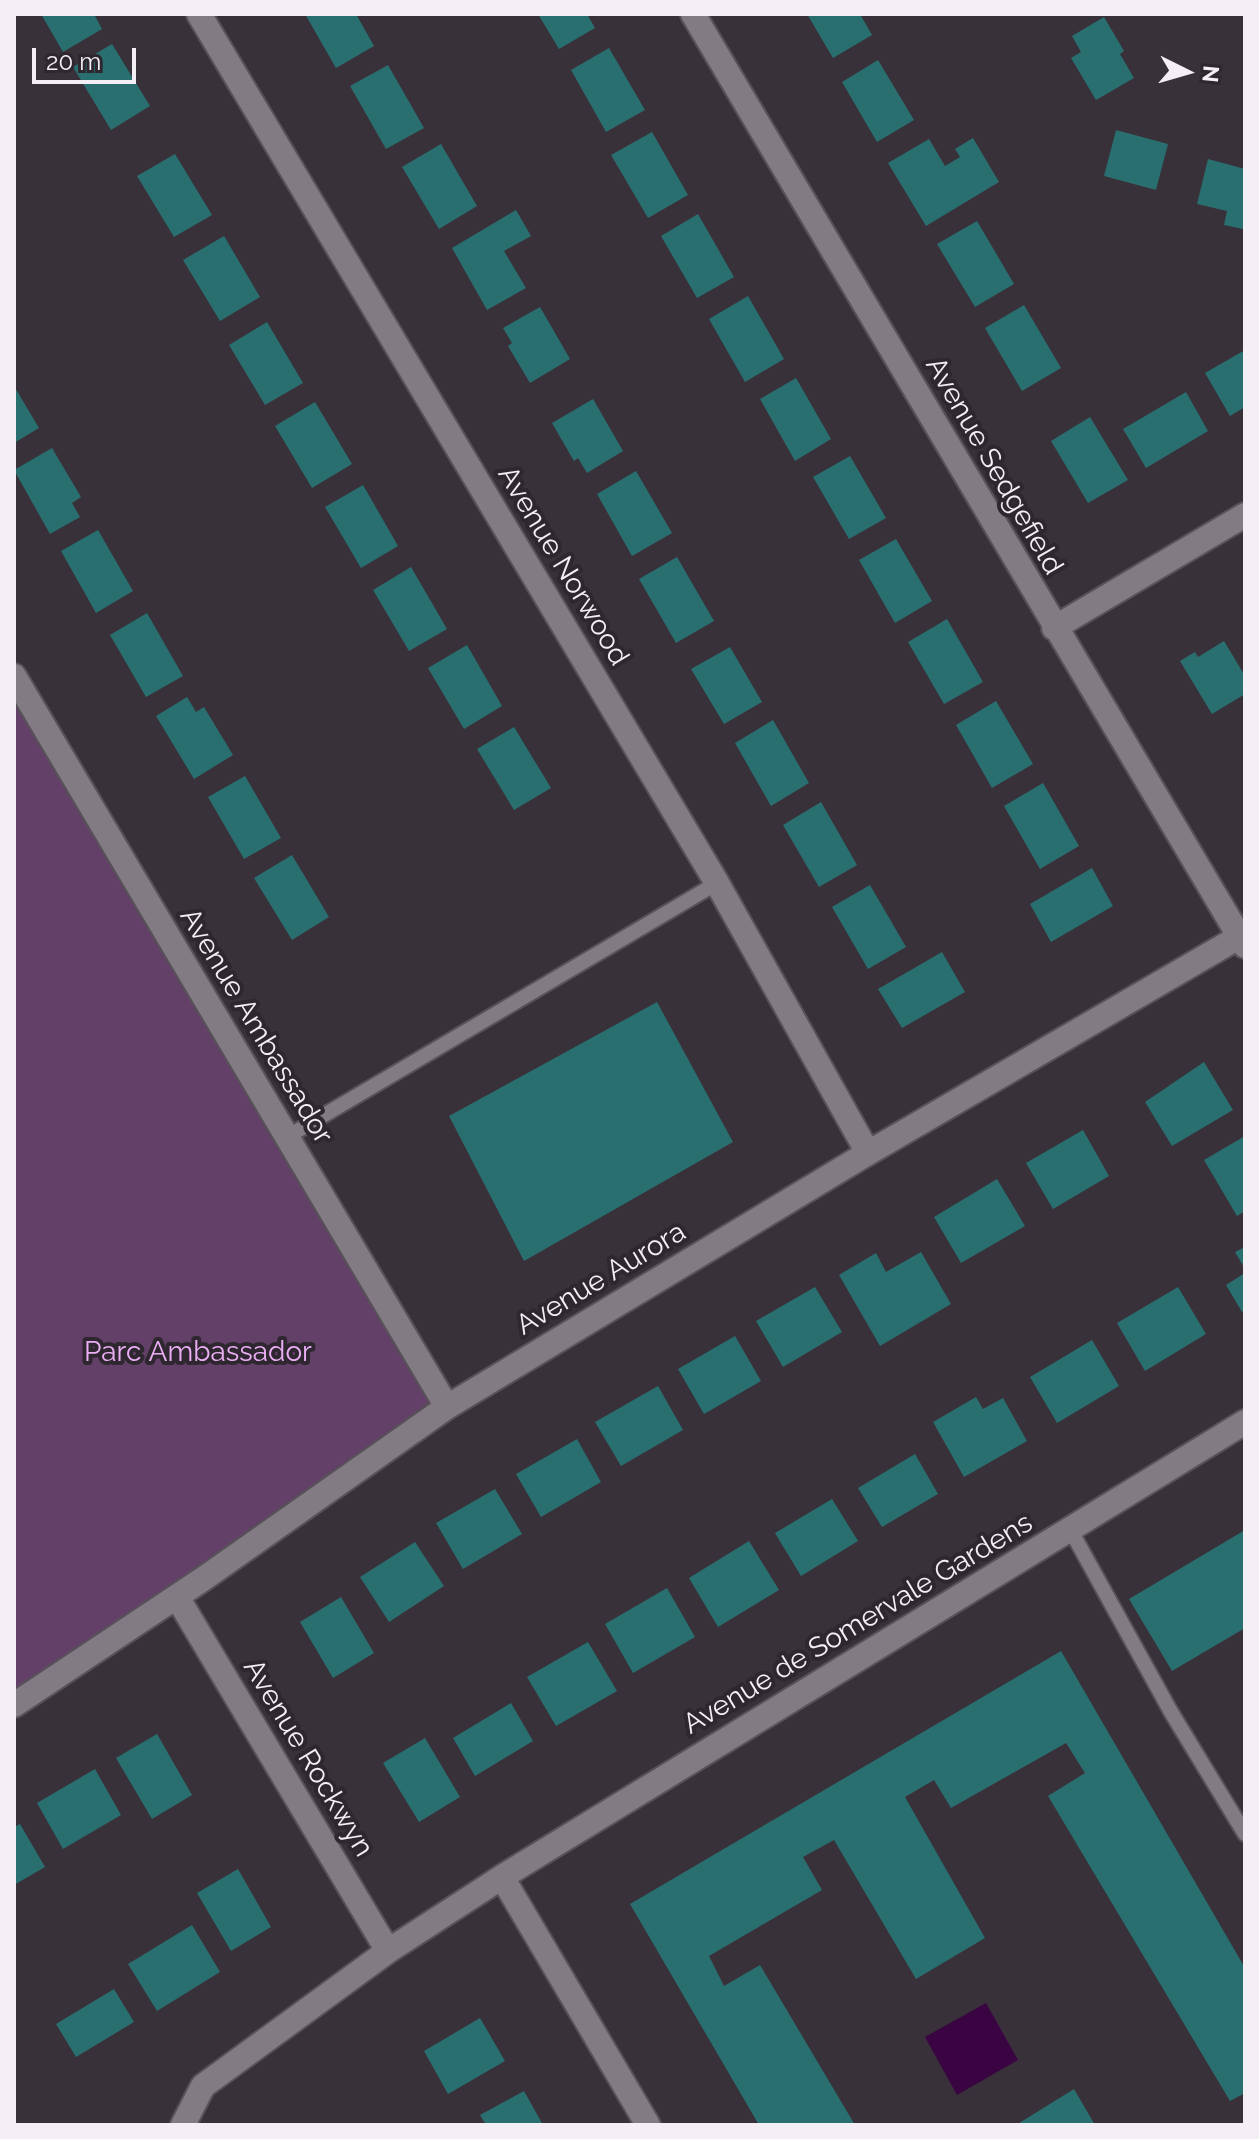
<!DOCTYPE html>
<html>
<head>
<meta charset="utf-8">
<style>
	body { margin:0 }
	#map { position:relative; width:1259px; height:2139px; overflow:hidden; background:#39313a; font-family:Raleway,sans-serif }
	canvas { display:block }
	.frame { position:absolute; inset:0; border:16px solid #f3eff4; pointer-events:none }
	.north { position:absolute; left:1147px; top:32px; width:80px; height:80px; -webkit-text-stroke:6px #2e272f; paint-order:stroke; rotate:95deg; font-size:22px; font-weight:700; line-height:32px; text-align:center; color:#f3eff4 }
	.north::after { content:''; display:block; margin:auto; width:28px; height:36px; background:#f3eff4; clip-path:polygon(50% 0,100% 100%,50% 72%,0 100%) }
	.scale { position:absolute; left:32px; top:48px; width:104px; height:36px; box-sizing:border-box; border:4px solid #f3eff4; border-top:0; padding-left:10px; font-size:24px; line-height:28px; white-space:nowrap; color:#f3eff4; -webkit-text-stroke:6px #2e272f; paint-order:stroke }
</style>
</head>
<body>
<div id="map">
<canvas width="1259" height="2139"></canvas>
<div class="frame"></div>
<div class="north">N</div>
<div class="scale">20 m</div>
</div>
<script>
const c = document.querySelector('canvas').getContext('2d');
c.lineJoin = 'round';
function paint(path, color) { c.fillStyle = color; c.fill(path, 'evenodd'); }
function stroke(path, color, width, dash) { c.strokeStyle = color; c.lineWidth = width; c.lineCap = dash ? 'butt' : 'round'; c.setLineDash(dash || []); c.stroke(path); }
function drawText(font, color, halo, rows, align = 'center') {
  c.font = font + ' Raleway,sans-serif'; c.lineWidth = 8; c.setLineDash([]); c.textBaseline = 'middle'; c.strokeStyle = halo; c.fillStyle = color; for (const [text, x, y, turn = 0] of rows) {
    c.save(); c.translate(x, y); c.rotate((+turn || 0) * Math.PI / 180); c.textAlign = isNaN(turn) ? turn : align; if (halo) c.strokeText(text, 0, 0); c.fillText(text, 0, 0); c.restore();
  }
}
const green = new Path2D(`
	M14,693L447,1407L14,1703Z`);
const water = new Path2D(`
	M986,2003L1018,2060L957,2095L925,2037Z`);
const building = new Path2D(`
	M41,14H94L102,29L63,52Z
	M305,14H356L374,46L336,68Z
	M538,14H587L595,28L559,49Z
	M807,14H860L872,35L833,58Z
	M1104,17L1124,51L1120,54L1134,78L1096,100L1071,58L1081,52L1072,36Z
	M112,44L150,106L111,130L73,67Z
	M609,48L645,110L606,132L571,70Z
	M878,60L914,120L877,142L842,82Z
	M388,65L424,128L386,149L350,86Z
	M1116,130L1168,144L1156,190L1104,176Z
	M652,132L688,195L648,218L611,155Z
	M973,138L999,182L926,226L888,163L929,139L945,166L960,157L955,149Z
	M441,144L477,206L439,229L402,167Z
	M175,154L212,215L174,237L137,176Z
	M1208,159L1245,169L1243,229L1224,225L1227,211L1197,204Z
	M516,210L531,236L504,251L526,288L487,310L452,248Z
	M698,214L734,277L697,298L661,236Z
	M977,221L1014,284L975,307L937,244Z
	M224,236L260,297L220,321L183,260Z
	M748,296L784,359L745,382L709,319Z
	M1024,305L1061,368L1022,391L985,328Z
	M540,307L570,359L530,383L508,346L512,343L503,328Z
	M267,322L303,383L265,405L229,345Z
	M1245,350V407L1230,416L1205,373Z
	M796,378L831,439L795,461L760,399Z
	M14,386L39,428L14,443Z
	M1186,392L1208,431L1146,468L1123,429Z
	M593,399L623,451L587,473L578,458L574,461L552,423Z
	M315,402L352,464L312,488L275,426Z
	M1090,417L1128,480L1088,503L1051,441Z
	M52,448L81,497L72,503L80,517L50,534L14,470Z
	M850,456L886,518L849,539L813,477Z
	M636,471L672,533L632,556L597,494Z
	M363,485L398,546L361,568L325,507Z
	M98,530L133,591L96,613L61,551Z
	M896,539L932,601L895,623L859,560Z
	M677,557L714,621L676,643L639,579Z
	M411,567L447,629L409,651L373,590Z
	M147,613L183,676L146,697L110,635Z
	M947,619L983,682L944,704L908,642Z
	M1224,641L1245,676V694L1212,714L1180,661L1195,652L1198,657Z
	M467,645L502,706L464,729L428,668Z
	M730,647L762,702L724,724L691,669Z
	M187,697L196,712L204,707L233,755L194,779L156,716Z
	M996,701L1033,764L992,788L956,725Z
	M773,720L809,783L771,806L735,743Z
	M514,727L551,788L514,810L477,749Z
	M245,776L281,838L244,859L208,797Z
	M1043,783L1079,846L1040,869L1004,806Z
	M821,802L857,865L819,887L783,825Z
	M292,855L329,917L292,940L254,878Z
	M1092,868L1113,906L1051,942L1030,904Z
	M870,885L906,947L868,969L832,907Z
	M942,952L965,992L902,1028L878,989Z
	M657,1002L733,1142L524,1261L449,1116Z
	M1204,1062L1233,1110L1172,1146L1145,1102Z
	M1083,1130L1109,1176L1053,1209L1026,1163Z
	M1245,1136V1211L1237,1216L1204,1160Z
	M997,1179L1025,1226L961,1263L934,1217Z
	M1245,1247V1269L1235,1252Z
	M921,1252L951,1304L880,1346L839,1275L876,1253L886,1272Z
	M1245,1273V1310L1242,1312L1226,1285Z
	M815,1287L842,1332L783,1367L756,1321Z
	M1178,1287L1206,1334L1145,1371L1117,1323Z
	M735,1336L761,1381L704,1414L678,1369Z
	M1092,1340L1119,1386L1057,1423L1030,1377Z
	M658,1386L683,1430L621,1466L595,1422Z
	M976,1397L983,1409L1003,1398L1027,1441L964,1477L933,1422Z
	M577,1439L601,1482L541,1517L516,1474Z
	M915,1454L938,1494L882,1527L858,1488Z
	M495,1489L522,1534L463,1569L436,1523Z
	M832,1499L858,1541L801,1576L775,1533Z
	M1245,1530V1628L1172,1671L1129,1599Z
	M749,1541L779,1590L718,1627L689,1578Z
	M415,1542L444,1586L389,1622L360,1577Z
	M667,1588L695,1637L633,1673L605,1624Z
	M341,1597L374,1653L333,1678L300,1622Z
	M588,1642L617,1691L556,1726L527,1677Z
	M1061,1651L1245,1968V2093L1230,2101L1048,1796L1085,1773L1066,1743L951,1808L934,1780L905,1797L985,1938L916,1979L834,1840L803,1857L822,1890L709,1956L724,1986L760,1965L855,2125H759L630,1904Z
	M511,1703L533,1741L475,1776L453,1738Z
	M157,1734L192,1795L152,1819L116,1758Z
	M425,1738L460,1797L419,1822L383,1763Z
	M95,1769L121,1815L63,1849L37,1803Z
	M20,1824L45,1867L14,1885V1827Z
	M238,1869L271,1927L231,1951L197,1893Z
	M192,1925L220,1972L157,2011L128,1964Z
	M114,1989L134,2022L76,2057L56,2024Z
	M480,2018L505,2061L448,2094L424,2051Z
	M1074,2089L1095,2125H1016Z
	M524,2091L543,2125H486L480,2115Z`);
const lane = new Path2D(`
	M287,1137L717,883
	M1070,1529L1171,1712L1245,1834`);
const street = new Path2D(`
	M199,14L717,883L868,1153
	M693,14L1245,946
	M1054,628L1245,515
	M14,676L447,1407
	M177,1597L388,1951
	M14,1705L203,1579L447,1407L868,1153L1239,937
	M502,1877L648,2125
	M183,2125L203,2086L388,1951L502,1877L1245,1422`);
const streetNames = [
	["Avenue Sedgefield",994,466,60],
	["Avenue Norwood",563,566,59],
	["Avenue Ambassador",256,1026,59],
	["Avenue Aurora",601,1279,-31],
	["Avenue de Somervale Gardens",858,1624,-31],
	["Avenue Rockwyn",308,1758,59]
];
const parkNames = [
	["Parc Ambassador",198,1353]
];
paint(green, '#634068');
paint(water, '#3a0443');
paint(building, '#296f70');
stroke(lane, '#575158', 18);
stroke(street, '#575158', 28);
stroke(lane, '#837b84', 14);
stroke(street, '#837b84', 24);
drawText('28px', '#f3eff4', '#2e272f', streetNames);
drawText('28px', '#ebaef5', '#2e272f', parkNames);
</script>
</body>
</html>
